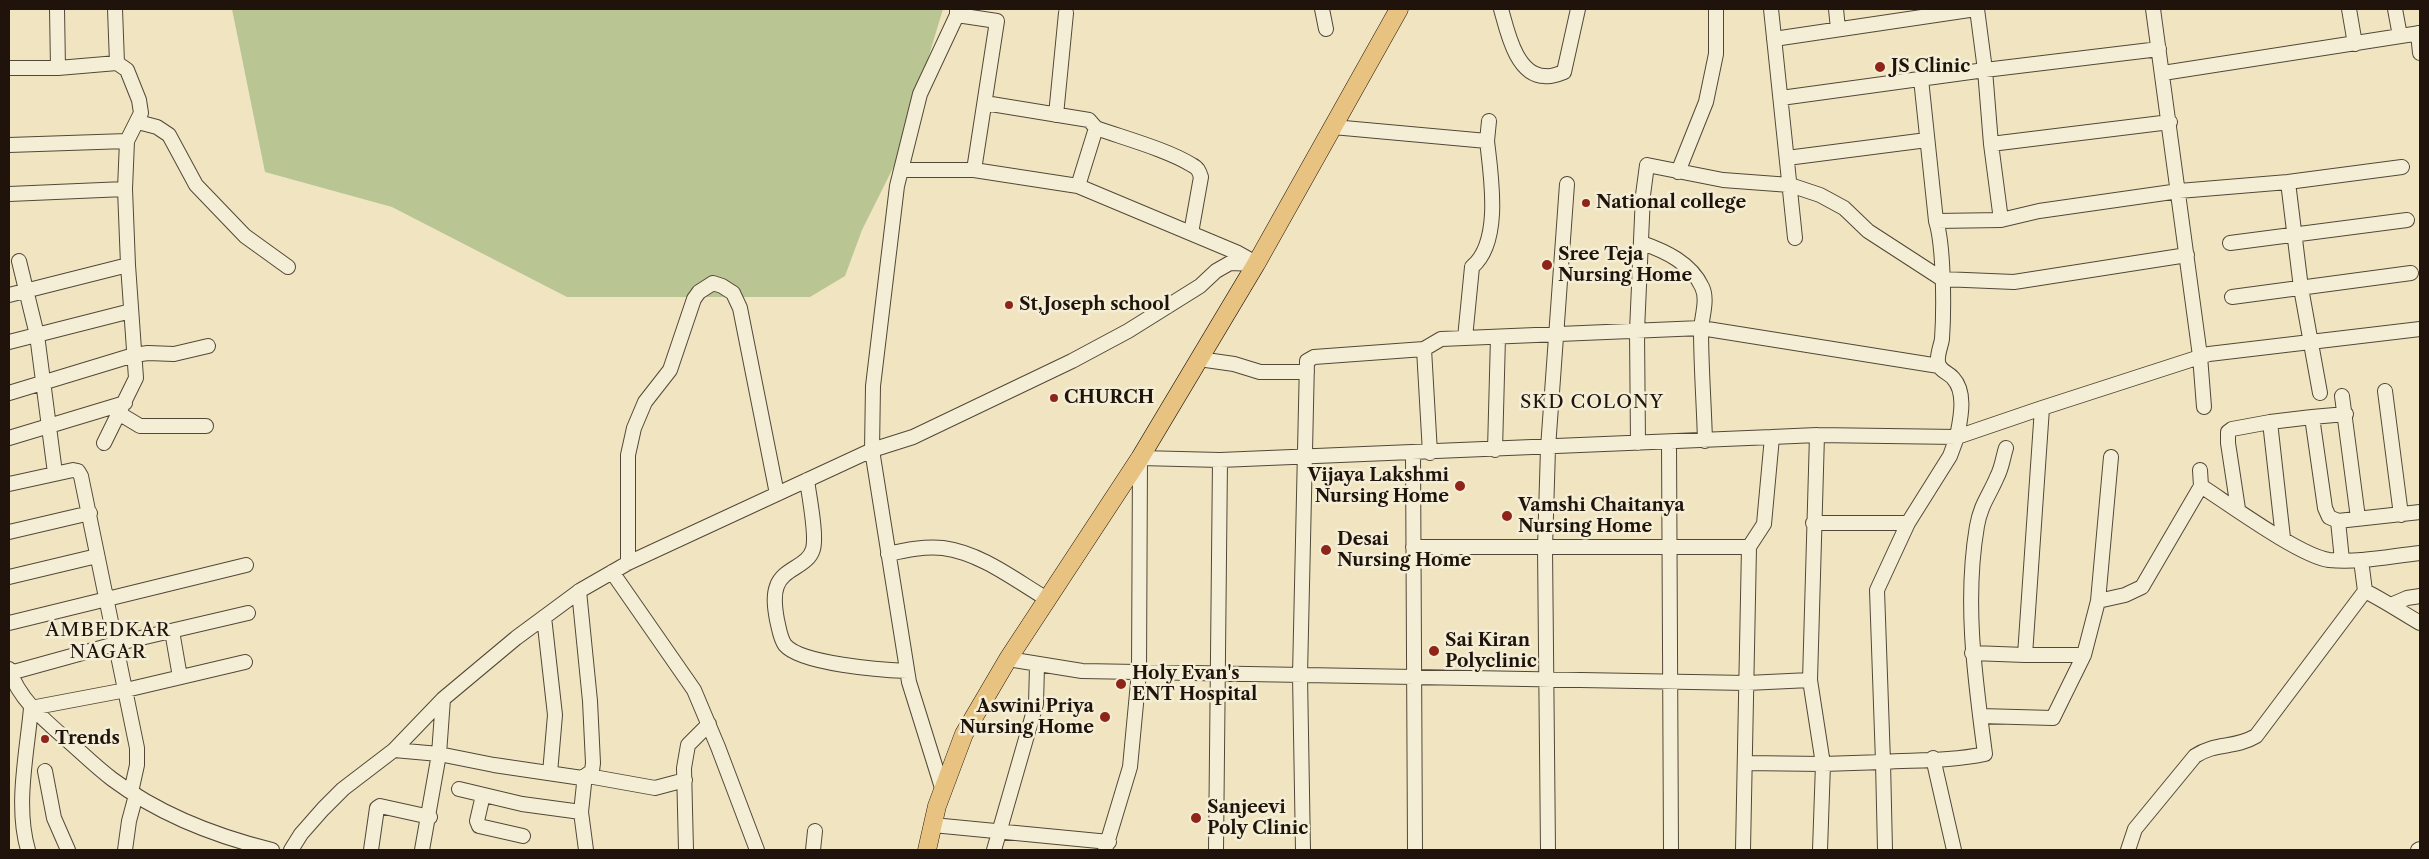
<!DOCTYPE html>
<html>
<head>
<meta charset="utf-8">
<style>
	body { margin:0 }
	#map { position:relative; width:2429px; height:859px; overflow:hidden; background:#f0e5c0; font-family:"Libre Caslon Text",serif }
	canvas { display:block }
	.frame { position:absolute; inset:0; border:10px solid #1f130b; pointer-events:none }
</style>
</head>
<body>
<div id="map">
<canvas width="2429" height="859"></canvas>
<div class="frame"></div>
</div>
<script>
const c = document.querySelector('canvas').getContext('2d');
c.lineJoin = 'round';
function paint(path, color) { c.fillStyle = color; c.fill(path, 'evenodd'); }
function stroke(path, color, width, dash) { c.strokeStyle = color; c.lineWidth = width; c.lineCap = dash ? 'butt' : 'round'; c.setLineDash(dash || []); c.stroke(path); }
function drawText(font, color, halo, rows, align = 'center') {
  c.font = font + ' "Libre Caslon Text",serif'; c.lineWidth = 5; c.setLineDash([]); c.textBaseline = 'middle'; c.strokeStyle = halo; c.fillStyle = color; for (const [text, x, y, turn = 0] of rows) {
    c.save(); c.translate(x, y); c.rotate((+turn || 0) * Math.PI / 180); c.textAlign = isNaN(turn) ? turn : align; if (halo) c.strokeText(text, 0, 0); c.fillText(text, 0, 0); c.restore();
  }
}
const green = new Path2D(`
	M232,9H943L898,158L862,230L845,276L810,297H567L392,207L265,172Z`);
const minor = new Path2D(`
	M57,9L58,68
	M1322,9L1326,29
	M1501,9C1507,30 1516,76 1545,76C1551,77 1559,74 1564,72L1578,9
	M1771,9L1795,238
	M1836,9L1838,29
	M2153,9L2200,356L2204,407
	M2349,9L2355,44
	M2395,9L2400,36
	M2418,33L2420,53
	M1774,39L1976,9
	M2159,49L1985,70L1991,144L2170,122
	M9,68H58L117,63L115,9
	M2163,73L2420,33
	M1921,79L1936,221L2001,220
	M1781,98L1985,70L1977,9
	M985,103L1089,120L1096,128L1078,186L1238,253L1256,263
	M1056,115L1066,13
	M138,122L157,127L169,135L196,185L245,236L288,267
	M1333,127L1487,141C1491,176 1502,242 1472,267L1465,338
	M1096,128C1124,138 1168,150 1192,165C1198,168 1199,171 1201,177L1191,233
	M1487,141L1489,121
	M1991,144L2001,220L2039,211L2179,191L2288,182L2402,167
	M9,145L127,141
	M1787,158L1927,140
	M901,170H974L997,21L957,15
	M974,170L1078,186
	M1678,172L1706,102L1716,54V9
	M2288,182L2301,288L2320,393
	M9,194L125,189
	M1936,221C1944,246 1944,311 1942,339C1941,346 1937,354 1938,362C1939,371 1948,372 1953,378C1967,393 1960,420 1957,437
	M1642,243C1665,251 1691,263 1702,287C1708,299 1702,316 1701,329C1701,366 1704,404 1705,441
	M2230,243L2407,220
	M19,261L37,335L55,473
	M9,295L128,265
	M2232,297L2411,273
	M9,342L131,311
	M1424,349L1430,453
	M1199,359L1234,364L1260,372H1307
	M2385,391L2401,515
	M9,393L134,355L148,353L174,354L208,346
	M2342,396L2358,518
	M2042,408L2209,354L2420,329
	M120,414L140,426H206
	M2270,422L2312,417
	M1957,437L2042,408L2025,655L1972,653
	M9,438L125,403
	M1669,442L1671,850
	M104,443L136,378L128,265L125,189L127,141L141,113L139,100L127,70L117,63
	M1638,443L1637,331L1643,195L1647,165L1723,180L1790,185L1820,195L1844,208L1868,231L1942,279L2014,282L2187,255
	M1495,450L1498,337
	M1413,453L1415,850
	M807,480C809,496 817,535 813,549C808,567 783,568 777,586C773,596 775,609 777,620C779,628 780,638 785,645C801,664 882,670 907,671
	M9,484L73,470L78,471L81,476L137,748V765L131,792
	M2201,486C2229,504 2300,556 2329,560C2359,563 2391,556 2420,553
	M2238,509L2228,443V432L2232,429L2270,422L2283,538
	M2338,521L2329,517L2325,508L2312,417L2346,414
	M1813,523H1908L1950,456L1957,437L1817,435
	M9,532L90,513
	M1413,547H1749
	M888,554C906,550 925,546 943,548C981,553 1015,580 1047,599
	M2342,560L2338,521L2420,512
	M2361,560L2365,591C2385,601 2401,612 2420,623
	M628,563V455L634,428L645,402L670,370L694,299L699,292L713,283L722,286L733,293L740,308L777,494
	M612,572L694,690L718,747L757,850
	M9,577L97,556
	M579,591L590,701L593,763L592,771L582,778
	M2098,601L2125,595L2142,587L2201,486L2200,470
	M2393,604L2407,598L2420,596
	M544,617L555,715L550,773
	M9,623L246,565
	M172,631L180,677
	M2025,655H2084
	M1008,659L1082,671L1747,683L1810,680
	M9,669C19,699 43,719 66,739C81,752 96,767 112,779C160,815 215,836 272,850
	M10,673L115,644L248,613
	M1980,716L2053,718L2084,655L2098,601L2111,457
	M394,750L439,754L494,765L582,778L584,784L581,812L586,850
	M1933,758L1954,850
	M1745,763L1823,764L1810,680L1817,435L1772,437
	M45,771L54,818L68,850
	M588,776L655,788L685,780
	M459,789L522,804L581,812
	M943,791L909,682L872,450L873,386L897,186L920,94L957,15V9
	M483,795L477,821L479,826L523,836
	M933,825L1109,842
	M28,850C15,806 27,753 31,708L126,690L245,662
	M125,850L129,821L136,795
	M291,850L301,834L323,809L343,789L394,750L443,699L516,638L581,590L628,563L872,450L913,437L1072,361L1128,331L1200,286L1216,271L1230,263L1256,264
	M371,850L377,808L380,806L430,817
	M422,850L439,754L443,699
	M686,850L684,768L688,745L709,724
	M813,850L815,831
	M994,850L1036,704L1037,666
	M1105,850L1130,767L1139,672L1140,458L1220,460L1772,437L1764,524L1749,547L1743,850
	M1216,850L1220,460
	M1303,850L1300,675L1307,361L1314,357L1424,349L1441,339L1701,328L1939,366
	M1548,850L1545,548L1548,448L1567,184
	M1820,850L1823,764L1883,762L1877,590L1908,523
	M1885,850L1883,762C1918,760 1951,761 1985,754C1975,678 1964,602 1977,526C1981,504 1989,496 1997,477C2002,468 2003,457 2006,448
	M2128,850L2135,829L2195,756C2216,742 2234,749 2256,736L2365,591
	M2418,850L2420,849`);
const major = new Path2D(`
	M927,850L937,806L964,734L1008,659L1140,458L1256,264L1399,9`);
const markers = [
	[1880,67,6,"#8f2418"],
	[1586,203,5,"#8f2418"],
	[1547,265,6,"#8f2418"],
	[1009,305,5,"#8f2418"],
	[1054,398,5,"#8f2418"],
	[1460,486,6,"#8f2418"],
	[1507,516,6,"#8f2418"],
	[1326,550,6,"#8f2418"],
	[1434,651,6,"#8f2418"],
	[1121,684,6,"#8f2418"],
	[1105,717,6,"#8f2418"],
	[45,739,5,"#8f2418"],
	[1196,818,6,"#8f2418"]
];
const poiNames = [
	["JS Clinic",1891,67],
	["National college",1596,203],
	["Sree Teja",1558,255],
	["Nursing Home",1558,276],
	["St,Joseph school",1019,305],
	["CHURCH",1064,398],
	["Vijaya Lakshmi",1449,476,"right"],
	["Nursing Home",1449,497,"right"],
	["Vamshi Chaitanya",1518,506],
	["Nursing Home",1518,527],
	["Desai",1337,540],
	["Nursing Home",1337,561],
	["Sai Kiran",1445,641],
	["Polyclinic",1445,662],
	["Holy Evan's",1132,674],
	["ENT Hospital",1132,695],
	["Aswini Priya",1094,707,"right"],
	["Nursing Home",1094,728,"right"],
	["Trends",55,739],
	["Sanjeevi",1207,808],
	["Poly Clinic",1207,829]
];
const neighbourhoodNames = [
	["SKD COLONY",1592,403],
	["AMBEDKAR",108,631],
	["NAGAR",108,653]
];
paint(green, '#b9c593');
stroke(minor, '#534838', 16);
stroke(major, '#1f130b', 19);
stroke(minor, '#f5eed6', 14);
stroke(major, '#e8c280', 18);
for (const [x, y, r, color] of markers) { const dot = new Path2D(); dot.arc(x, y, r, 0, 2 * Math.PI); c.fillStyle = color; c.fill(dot); stroke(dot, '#f5eed6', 2); }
drawText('bold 18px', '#1f130b', '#f5eed6', poiNames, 'left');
c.letterSpacing = '1px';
drawText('19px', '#1f130b', '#f5eed6', neighbourhoodNames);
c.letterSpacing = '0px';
</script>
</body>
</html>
